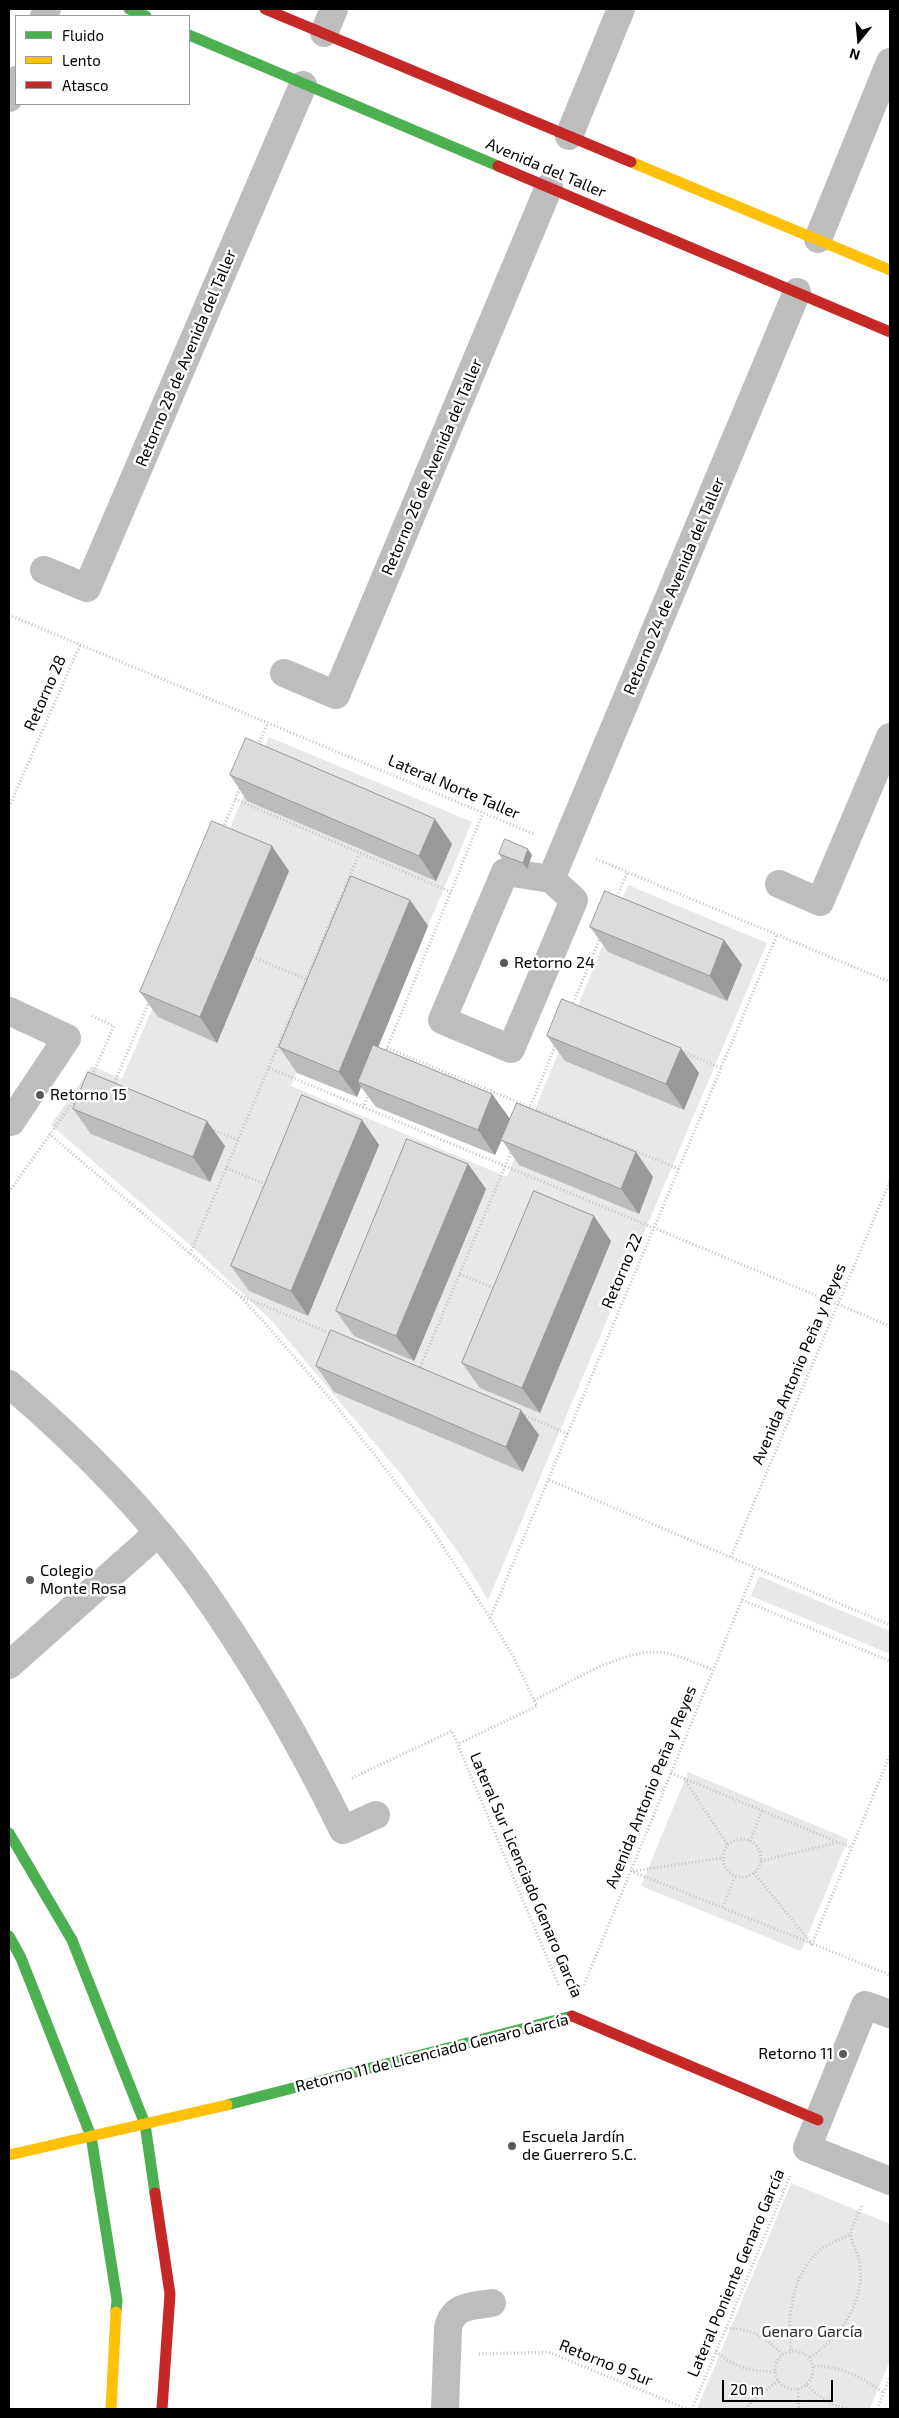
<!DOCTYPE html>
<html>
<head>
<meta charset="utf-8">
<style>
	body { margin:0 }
	#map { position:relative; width:899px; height:2418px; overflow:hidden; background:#fff; font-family:"Exo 2",sans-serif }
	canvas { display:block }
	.frame { position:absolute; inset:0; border:10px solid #000; pointer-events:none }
	.legend { position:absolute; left:15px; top:15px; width:175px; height:90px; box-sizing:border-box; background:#fff; border:1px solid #999; margin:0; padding:6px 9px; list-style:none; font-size:15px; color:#000 }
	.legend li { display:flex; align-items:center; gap:10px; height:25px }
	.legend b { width:25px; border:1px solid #999 }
	.north { position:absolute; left:834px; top:15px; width:50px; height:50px; -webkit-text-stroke:4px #fff; paint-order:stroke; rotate:197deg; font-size:14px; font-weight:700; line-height:20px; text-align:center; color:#000 }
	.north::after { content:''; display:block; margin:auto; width:18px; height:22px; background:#000; clip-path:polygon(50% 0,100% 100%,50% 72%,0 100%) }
	.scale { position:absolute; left:722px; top:2380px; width:111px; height:22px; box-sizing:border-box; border:2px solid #000; border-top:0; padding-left:6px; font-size:15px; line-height:18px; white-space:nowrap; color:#000; -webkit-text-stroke:4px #fff; paint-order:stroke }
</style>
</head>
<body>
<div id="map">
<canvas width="899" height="2418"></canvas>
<div class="frame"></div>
<ul class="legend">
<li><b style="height:6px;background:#4caf50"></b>Fluido</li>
<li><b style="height:6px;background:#ffc107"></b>Lento</li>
<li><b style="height:6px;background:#c62828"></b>Atasco</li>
</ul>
<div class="north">N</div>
<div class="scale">20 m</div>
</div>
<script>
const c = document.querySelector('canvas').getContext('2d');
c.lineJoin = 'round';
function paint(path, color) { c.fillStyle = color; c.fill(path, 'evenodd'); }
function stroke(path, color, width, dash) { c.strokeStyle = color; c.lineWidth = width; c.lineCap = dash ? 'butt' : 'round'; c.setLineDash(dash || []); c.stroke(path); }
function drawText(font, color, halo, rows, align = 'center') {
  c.font = font + ' "Exo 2",sans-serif'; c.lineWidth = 5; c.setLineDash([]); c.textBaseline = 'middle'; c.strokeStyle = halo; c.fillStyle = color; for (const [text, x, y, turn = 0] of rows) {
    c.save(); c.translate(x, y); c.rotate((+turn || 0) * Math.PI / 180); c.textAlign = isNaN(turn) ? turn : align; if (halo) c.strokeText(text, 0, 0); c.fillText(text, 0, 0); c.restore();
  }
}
const green = new Path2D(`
	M269,737L472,822L428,926L368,901L291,1086L507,1177L628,885L767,943L488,1600L463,1559L404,1478L271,1320L197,1251L51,1125L92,1066L122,1079Z
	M759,1576L890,1631V1654L751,1596Z
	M688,1772L848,1839L801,1951L641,1886Z
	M791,2183L890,2224V2360L870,2409H697Z`);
const path = new Path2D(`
	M9,615L534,834
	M258,745L268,723
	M235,799L451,892
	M9,807L80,645
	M223,828L241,786
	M596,859L890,982
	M616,900L627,873
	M253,957L306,979
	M572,1006L600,938
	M92,1016L114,1026L92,1076
	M387,1048L679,1169
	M681,1051L721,1068
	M385,1053L483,813
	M269,1068L890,1326
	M113,1086L149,1002
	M363,1108L369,1093
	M528,1112L556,1044
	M211,1129L238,1140
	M49,1134L239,1295L270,1329L334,1403L429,1525L490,1618L514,1658L537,1706L458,1744
	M226,1168L268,1185
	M9,1192L81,1091
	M190,1254L359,854
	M460,1274L496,1289
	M241,1296L332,1334
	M419,1370L512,1150
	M522,1414L568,1434
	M549,1480L890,1625
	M731,1557L890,1181
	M742,1600L890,1661
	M490,1618L777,935
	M534,1700C571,1683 624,1646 666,1653C682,1656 697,1664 713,1670
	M671,1773L852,1848
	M352,1778L452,1731L559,1986
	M684,1779L728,1845
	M723 1858a19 19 0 1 1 38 0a19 19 0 1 1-38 0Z
	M750,1841L762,1811
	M761,1861L839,1842
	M631,1871L890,1975
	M633,1871L722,1858
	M754,1873L812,1944L890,1755
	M723,1907L735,1877
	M584,1985L755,1568
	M726,2328C752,2329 764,2336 782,2354
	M791,2350C786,2316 793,2273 820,2250C829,2243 841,2239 851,2234
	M775 2370a19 19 0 1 1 38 0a19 19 0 1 1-38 0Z
	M716,2351C733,2368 752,2371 775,2372
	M479,2354L548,2352L687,2409
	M810,2357C841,2336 864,2304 860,2264C859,2254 851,2244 851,2234C851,2226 859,2213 862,2205
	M814,2366C841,2366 862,2377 884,2393
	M807,2385C819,2397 832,2406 848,2409
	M798,2389L799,2409
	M692,2409L790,2176
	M746,2409L753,2400L778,2381
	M877,2409L890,2377`);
const street = new Path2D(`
	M44,16L47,9
	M324,33L334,9
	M9,98L16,80
	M569,136L621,9
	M818,239L890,62
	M44,570L87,588L303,85
	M284,673L336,695L549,187
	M505,872L551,879L574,900L511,1049L442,1020Z
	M551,879L797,292
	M779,884L820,902L890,737
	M9,1011L67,1038L11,1122L9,1121
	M9,1384C77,1442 144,1509 197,1582C251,1658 302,1746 343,1830L376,1815
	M9,1665L158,1533
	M890,2014L865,2005L807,2148L890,2181
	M445,2409L448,2328C453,2305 472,2306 492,2303`);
const fast = new Path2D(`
	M129,9L146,16
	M189,35L498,166
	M9,1833L72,1940L145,2124L155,2193
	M9,1936L21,1958L91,2136L117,2300L116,2312
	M227,2105L572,2016`);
const slow = new Path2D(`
	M631,162L890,270
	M9,2155L227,2105
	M111,2409L116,2312`);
const jam = new Path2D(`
	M265,9L631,162
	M498,166L890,332
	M572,2016L818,2120
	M155,2193L170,2294L162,2409`);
const wall = new Path2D(`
	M230,775L452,844L436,881L247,801Z
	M499,854L532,855L527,869L503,860Z
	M289,871L217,1043L158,1017L140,992Z
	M410,900L428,926L378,1047L492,1094L510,1119L636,1152L653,1177L639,1214L519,1165L502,1140L495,1155L376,1107L361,1087L357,1097L297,1073L279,1047Z
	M590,927L724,940L742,965L727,1001L608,952Z
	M547,1036L699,1073L684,1110L565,1061Z
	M73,1109L225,1146L210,1182L91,1134Z
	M362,1120L379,1145L308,1316L249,1291L231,1266Z
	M468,1164L486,1189L414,1361L354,1336L336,1311Z
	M611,1241L540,1413L480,1388L462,1363Z
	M316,1366L539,1435L523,1472L334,1392Z`);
const shadedWall = new Path2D(`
	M435,819L452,844L436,881L419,856Z
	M272,846L289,871L217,1043L200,1017Z
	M528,849L532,855L527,869L523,863Z
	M410,900L428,926L363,1084L358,1082L361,1087L357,1097L339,1072Z
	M724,940L742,965L727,1001L710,976Z
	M681,1048L699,1073L684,1110L666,1084Z
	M492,1094L510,1119L495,1155L478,1130Z
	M362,1120L379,1145L308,1316L291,1291Z
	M207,1121L225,1146L210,1182L193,1157Z
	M636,1152L653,1177L639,1214L621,1189Z
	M468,1164L486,1189L414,1361L396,1336Z
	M594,1216L611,1241L540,1413L522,1388Z
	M521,1410L539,1435L523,1472L506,1447Z`);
const building = new Path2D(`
	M246,738L435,819L419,856L230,775Z
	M212,821L272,846L200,1017L140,992Z
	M505,839L528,849L523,863L499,854Z
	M351,876L410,900L339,1072L279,1047Z
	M605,891L724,940L710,976L590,927Z
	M562,999L681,1048L666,1084L547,1036Z
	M373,1045L492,1094L478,1130L358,1082Z
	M88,1072L207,1121L193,1157L73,1109Z
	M302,1095L362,1120L291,1291L231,1266Z
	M517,1103L636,1152L621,1189L501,1140Z
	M407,1139L468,1164L396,1336L336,1311Z
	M534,1191L594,1216L522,1388L462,1363Z
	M331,1330L521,1410L506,1447L316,1366Z`);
const markers = [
	[504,963,5,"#595959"],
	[40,1095,5,"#595959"],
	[30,1580,5,"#595959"],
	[843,2054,5,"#595959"],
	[512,2146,5,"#595959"]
];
const streetNames = [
	["Avenida del Taller",546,168,23],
	["Retorno 28 de Avenida del Taller",186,358,-67],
	["Retorno 26 de Avenida del Taller",432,467,-67],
	["Retorno 24 de Avenida del Taller",674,586,-67],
	["Retorno 28",45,693,-66],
	["Lateral Norte Taller",454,787,23],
	["Retorno 22",622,1271,-67],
	["Avenida Antonio Peña y Reyes",799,1364,-67],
	["Avenida Antonio Peña y Reyes",651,1787,-68],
	["Lateral Sur Licenciado Genaro García",526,1875,67],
	["Retorno 11 de Licenciado Genaro García",432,2053,-14],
	["Lateral Poniente Genaro García",736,2273,-67],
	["Retorno 9 Sur",606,2363,22]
];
const poiNames = [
	["Retorno 24",514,963],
	["Retorno 15",50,1095],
	["Colegio",40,1571],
	["Monte Rosa",40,1589],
	["Retorno 11",833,2054,"right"],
	["Escuela Jardín",522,2137],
	["de Guerrero S.C.",522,2155]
];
const parkNames = [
	["Genaro García",812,2332]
];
paint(green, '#e8e8e8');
stroke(path, '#c2c2c2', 3, [1, 2.5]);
stroke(street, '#bdbdbd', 28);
stroke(fast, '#4caf50', 11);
stroke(slow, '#ffc107', 11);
stroke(jam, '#c62828', 11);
paint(wall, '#bcbcbc');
paint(shadedWall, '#999');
paint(building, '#dbdbdb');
stroke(building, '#999', 1);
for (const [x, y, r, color] of markers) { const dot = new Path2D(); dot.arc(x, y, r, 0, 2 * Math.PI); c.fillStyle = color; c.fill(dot); stroke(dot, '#fff', 2); }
drawText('16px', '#000', '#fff', streetNames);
drawText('16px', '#000', '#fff', poiNames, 'left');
drawText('16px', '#2c2c2c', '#fff', parkNames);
</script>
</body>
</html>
